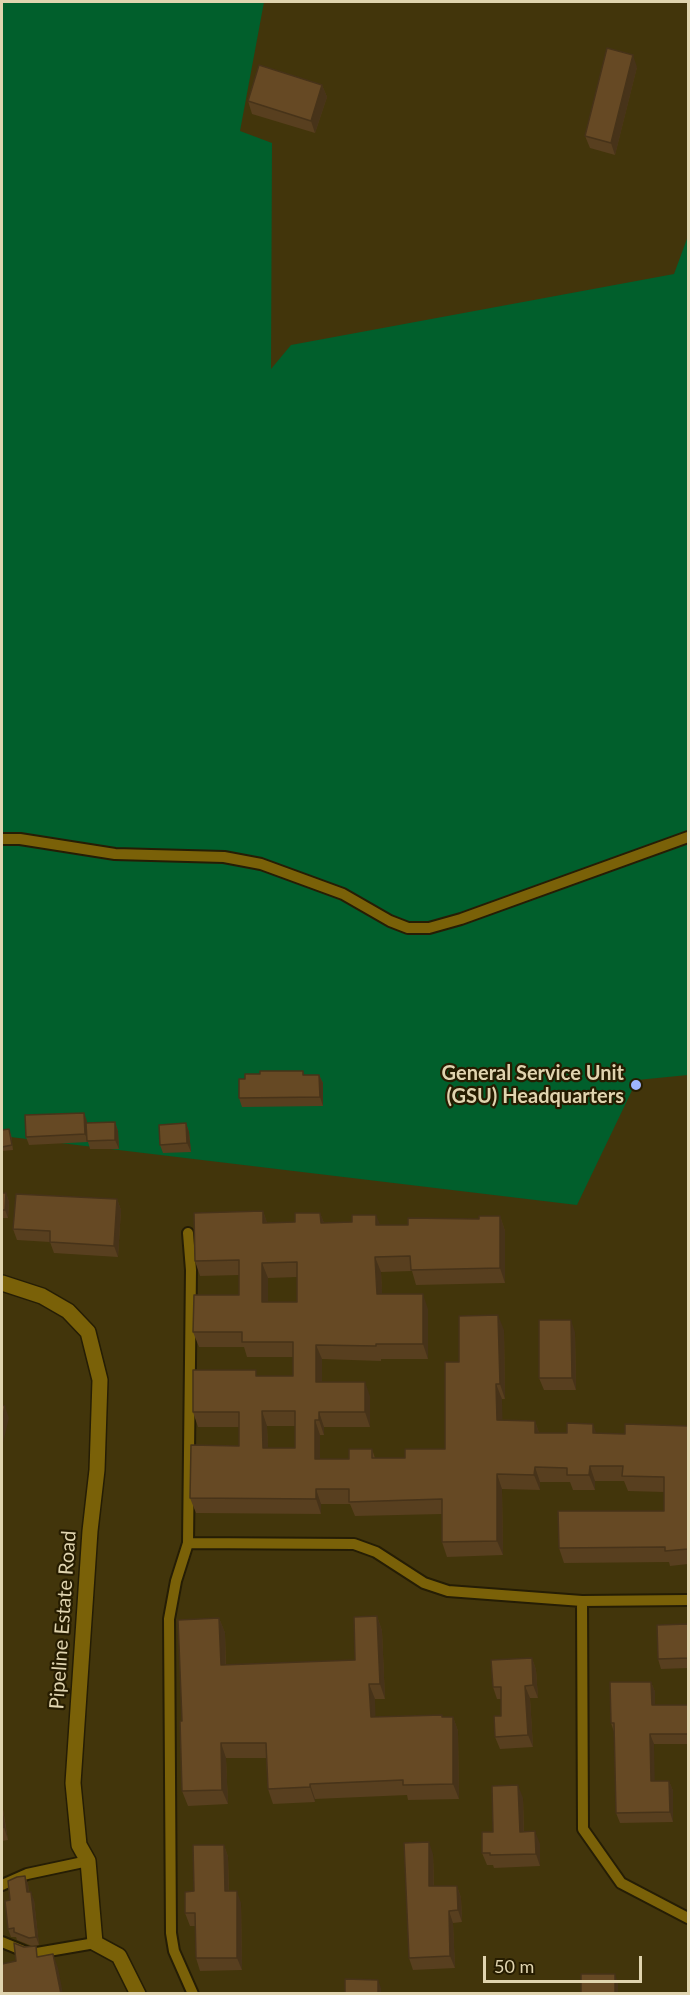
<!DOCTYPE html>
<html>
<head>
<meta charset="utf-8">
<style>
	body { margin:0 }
	#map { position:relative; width:690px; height:1995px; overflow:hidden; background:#42350b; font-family:Lato,sans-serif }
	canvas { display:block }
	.frame { position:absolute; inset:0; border:3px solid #e0d4af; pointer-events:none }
	.scale { position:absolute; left:483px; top:1956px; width:159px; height:27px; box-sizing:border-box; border:3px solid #e0d4af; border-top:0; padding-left:8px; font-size:18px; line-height:21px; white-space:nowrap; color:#e0d4af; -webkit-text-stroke:4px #261c00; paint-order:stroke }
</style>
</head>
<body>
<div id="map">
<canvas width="690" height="1995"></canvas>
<div class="frame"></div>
<div class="scale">50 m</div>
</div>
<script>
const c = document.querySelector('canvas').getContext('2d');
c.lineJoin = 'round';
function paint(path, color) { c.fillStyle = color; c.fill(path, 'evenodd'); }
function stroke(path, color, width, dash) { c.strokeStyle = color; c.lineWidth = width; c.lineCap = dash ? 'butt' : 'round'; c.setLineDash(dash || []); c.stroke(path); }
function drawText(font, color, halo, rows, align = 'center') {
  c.font = font + ' Lato,sans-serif'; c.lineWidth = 4.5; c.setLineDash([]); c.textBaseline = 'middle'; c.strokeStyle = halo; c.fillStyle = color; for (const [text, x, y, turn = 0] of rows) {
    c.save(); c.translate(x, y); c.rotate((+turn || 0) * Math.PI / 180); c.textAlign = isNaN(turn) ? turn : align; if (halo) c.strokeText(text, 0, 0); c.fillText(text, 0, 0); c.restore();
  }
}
const green = new Path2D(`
	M2,2H264L240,131L272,143L271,369L291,345L674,274L688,236V1075L637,1080L577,1205L2,1136Z`);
const service = new Path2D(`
	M2,839H20L115,854L224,857L261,864L343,894L390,921L408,928H429L461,919L688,837
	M188,1233L191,1270L188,1543L176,1581L169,1619L171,1933L174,1951L193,1994
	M188,1543L354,1544L376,1552L424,1583L448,1591L582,1601L688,1600
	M582,1601L583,1829L621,1883L688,1918
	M2,1885L27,1874L88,1861
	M2,1942L31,1954L95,1943`);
const minor = new Path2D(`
	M2,1283L42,1296L68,1311L88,1332L100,1380L97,1470L90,1531L73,1783L79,1845L88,1861L95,1943L119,1956L138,1994`);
const wall = new Path2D(`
	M637,67L615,155L590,148L585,136Z
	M322,85L327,97L315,133L252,114L248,101Z
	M303,1071L304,1075H319L323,1083V1106L242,1107L239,1098L245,1079L260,1074Z
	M84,1113L87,1123L115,1122L118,1131L119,1149H90L88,1142L29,1145L26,1137Z
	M186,1123L189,1132L191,1152L163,1153L160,1145Z
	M2,1130L11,1134L13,1150L2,1151Z
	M2,1193H6L9,1202L8,1218H2Z
	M117,1199L121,1210L118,1257L54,1253L50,1242L17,1240L13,1229Z
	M263,1211L267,1223L295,1222L320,1213L324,1223L380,1225H408L479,1219L500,1216L505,1231V1283L416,1285L412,1271L381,1272L382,1294L428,1309V1359H381V1361L322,1359V1382L370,1396V1427H324V1435H320V1459H349L372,1449L375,1458H405L445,1449L459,1362L504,1330L505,1399H502V1420L535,1421L539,1433L625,1434L688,1426V1564L670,1566L669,1562L564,1563L559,1548L664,1511V1492L628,1491L624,1481H595V1490H573L570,1482H540V1490L502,1489L503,1555L447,1557L442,1542V1514L355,1516L350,1504H321V1514L196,1513L190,1498L239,1446V1427H198L193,1412L259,1376H293V1357H247L244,1347H199L193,1332L239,1295V1275L200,1276L195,1261ZM297,1277V1302H268V1278ZM267,1426H295V1448H268Z
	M575,1332L576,1390H544L539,1378Z
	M377,1616L382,1631L385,1699H375V1717L442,1715L443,1717H453L458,1731L459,1799L408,1800L407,1795L315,1799V1802L273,1804L268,1789L266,1758H226L228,1804L188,1806L182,1791V1721L219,1618L225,1633L226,1665L355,1660Z
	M688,1624V1668L661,1669L658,1659Z
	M532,1658L536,1670L538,1698H530L533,1747L500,1749L495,1737L501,1716V1699H497L493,1687Z
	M651,1682L655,1692V1705H688V1744H654V1781H669L673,1791V1822L620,1823L616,1813L614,1732L611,1723Z
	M523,1798L524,1832L540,1844V1866L494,1868L493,1865H487L482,1853L493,1832Z
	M2,1803L8,1840L2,1841Z
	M224,1845L228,1857L229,1891L241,1903L242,1970L200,1971L196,1958L195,1926H190L185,1913L194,1891Z
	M433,1854L434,1886H457L461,1898L462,1922L453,1923L455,1968L413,1970L409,1958Z
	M25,1876L28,1884L29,1892L34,1900L39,1945L32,1946L17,1940L16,1937H11L8,1929L10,1900Z`);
const shadedWall = new Path2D(`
	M633,55L637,67L615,155L611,143Z
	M322,85L327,97L315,133L311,121Z
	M319,1075L323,1083V1106L320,1097Z
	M84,1113L87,1121L88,1142L85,1134Z
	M115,1122L118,1131L119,1149L115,1140Z
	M186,1123L189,1132L191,1152L187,1143Z
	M6,1193L9,1202L8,1218L5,1210Z
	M117,1199L121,1210L118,1257L114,1246Z
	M263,1211L268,1226L263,1223Z
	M320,1213L326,1228L321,1223Z
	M376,1215L382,1229L376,1225Z
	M500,1216L505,1231V1283L500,1268Z
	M375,1257L381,1272L383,1309L377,1294Z
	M262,1263L268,1278V1316L262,1302Z
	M423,1294L428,1309V1359L423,1344Z
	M498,1315L504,1330L505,1399L500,1384Z
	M571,1320L575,1332L576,1390L572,1378Z
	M316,1345L322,1359V1396L316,1382Z
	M365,1382L370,1396V1427L365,1412Z
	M496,1384L502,1399L503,1435L497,1420Z
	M5,1406L9,1418L2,1447V1419Z
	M262,1411L267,1426L269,1463L263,1448Z
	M319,1412L324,1427V1435L319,1420Z
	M315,1420L320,1435V1474L315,1459Z
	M535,1421L540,1436L535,1433Z
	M593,1424L598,1438L593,1433Z
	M590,1466L595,1481V1490L589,1475Z
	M535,1467L540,1482V1490L534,1475Z
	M497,1474L502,1489L503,1555L497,1541Z
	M316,1489L321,1504V1514L316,1499Z
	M377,1616L382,1631L385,1699L380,1684Z
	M219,1618L225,1633L226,1680L221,1665Z
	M532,1658L536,1670L538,1698L533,1685Z
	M651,1682L655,1692V1715L652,1705Z
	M369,1684L375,1699L376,1732L371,1717Z
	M525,1686L530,1698L533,1747L528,1735Z
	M453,1717L458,1731L459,1799L453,1784Z
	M650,1734L654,1744L655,1791L651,1781Z
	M221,1743L226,1758L228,1804L222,1790Z
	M669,1781L673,1791V1822L670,1812Z
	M310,1784L315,1799V1802L310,1787Z
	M518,1785L523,1798L524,1844L520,1832Z
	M2,1803V1806L8,1840L4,1827L2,1814Z
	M535,1831L540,1844V1866L536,1854Z
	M429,1842L433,1854L434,1898L429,1886Z
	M224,1845L228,1857L229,1903L225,1891Z
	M25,1876L28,1884L30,1901L27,1892Z
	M457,1886L461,1898L462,1922L458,1910Z
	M237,1891L241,1903L242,1970L237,1958Z
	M31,1892L34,1900L39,1945L36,1937Z
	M449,1911L453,1923L455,1968L450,1956Z
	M53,1954L58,1968L63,1994H61Z
	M615,1974L618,1983V1994H615Z
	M378,1980L381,1988V1994H378Z`);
const building = new Path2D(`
	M607,48L633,55L611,143L585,136Z
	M259,65L322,85L311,121L248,101Z
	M260,1071H303V1075H319L320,1097L239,1098V1079H245V1074H260Z
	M84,1113L85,1134L26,1137L25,1115Z
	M115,1122V1140L87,1141L86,1123Z
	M186,1123L187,1143L160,1145L159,1125Z
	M9,1129L12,1145L2,1147V1130Z
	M2,1193H6L5,1210H2Z
	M16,1194L117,1199L114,1246L50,1242V1231L13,1229Z
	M263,1211V1223L295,1222V1213H320L321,1223L352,1222V1215H376V1225H408V1218L479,1219V1216H500V1268L411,1270L410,1256L375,1257L377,1294H423V1344H376V1346L316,1345V1382H365V1412H319V1420H315V1459H349V1449H372V1458H405V1449H445V1362H459V1316L498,1315L500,1384H496L497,1420L535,1421V1433H567V1423L593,1424V1433L625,1434V1424L688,1426V1549L665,1551V1547L559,1548L558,1511H664V1477L622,1476L623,1466H590L589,1475H567V1468L535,1467L534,1475L497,1474V1541L442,1542V1499L349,1502V1489H316V1499L190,1498L191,1445L239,1446V1412H193V1370H256V1376H293V1342H242V1332H193L194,1295H239V1260L195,1261L194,1213ZM297,1262V1302H262V1263ZM262,1411H295V1448H263Z
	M539,1320H571L572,1378H539Z
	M2,1405L5,1406L2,1419Z
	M377,1616L380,1684H369L371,1717L442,1715V1717H453V1784L403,1785V1780L310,1784V1787L268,1789L266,1743H221L222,1790L182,1791L180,1721H182L178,1620L219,1618L221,1665L355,1660L354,1617Z
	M688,1624V1658L658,1659L657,1625Z
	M532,1658L533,1685L525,1686L528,1735L495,1737L494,1716H501V1687H493L491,1660Z
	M610,1682H651L652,1705H688V1734H650L651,1781H669L670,1812L616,1813L614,1723H611Z
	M518,1785L520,1832L535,1831L536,1854L490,1855V1853H482V1832H493L492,1786Z
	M2,1814L4,1827L2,1828Z
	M429,1842V1886H457L458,1910L449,1911L450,1956L409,1958L404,1843Z
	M193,1845H224L225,1891H237V1958H196L195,1913H185V1892L194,1891Z
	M25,1876L27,1892H31L36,1937L29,1938L14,1932V1928L8,1929L5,1901L10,1900L8,1881L17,1877Z
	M14,1943L24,1947L36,1946L37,1957L53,1954L61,1994H2V1964L16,1961Z
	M581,1974H615V1994H581Z
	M345,1979L378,1980V1994H345Z`);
const markers = [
	[636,1085,6,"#9eb4fd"]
];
const poiNames = [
	["General Service Unit",624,1074],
	["(GSU) Headquarters",624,1097]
];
const streetNames = [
	["Pipeline Estate Road",63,1620,-86]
];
paint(green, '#015f2c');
stroke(service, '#251d05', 14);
stroke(minor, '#251d05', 18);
stroke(service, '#7a6108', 10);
stroke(minor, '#7a6108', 15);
paint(wall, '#583f1f');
paint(shadedWall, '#473319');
paint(building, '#664924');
stroke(building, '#473319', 1.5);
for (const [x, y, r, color] of markers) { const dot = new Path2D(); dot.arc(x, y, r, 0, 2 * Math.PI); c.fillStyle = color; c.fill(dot); stroke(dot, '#261c00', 2); }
drawText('bold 20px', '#e0d4af', '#261c00', poiNames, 'right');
drawText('20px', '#e0d4af', '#261c00', streetNames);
</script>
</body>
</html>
